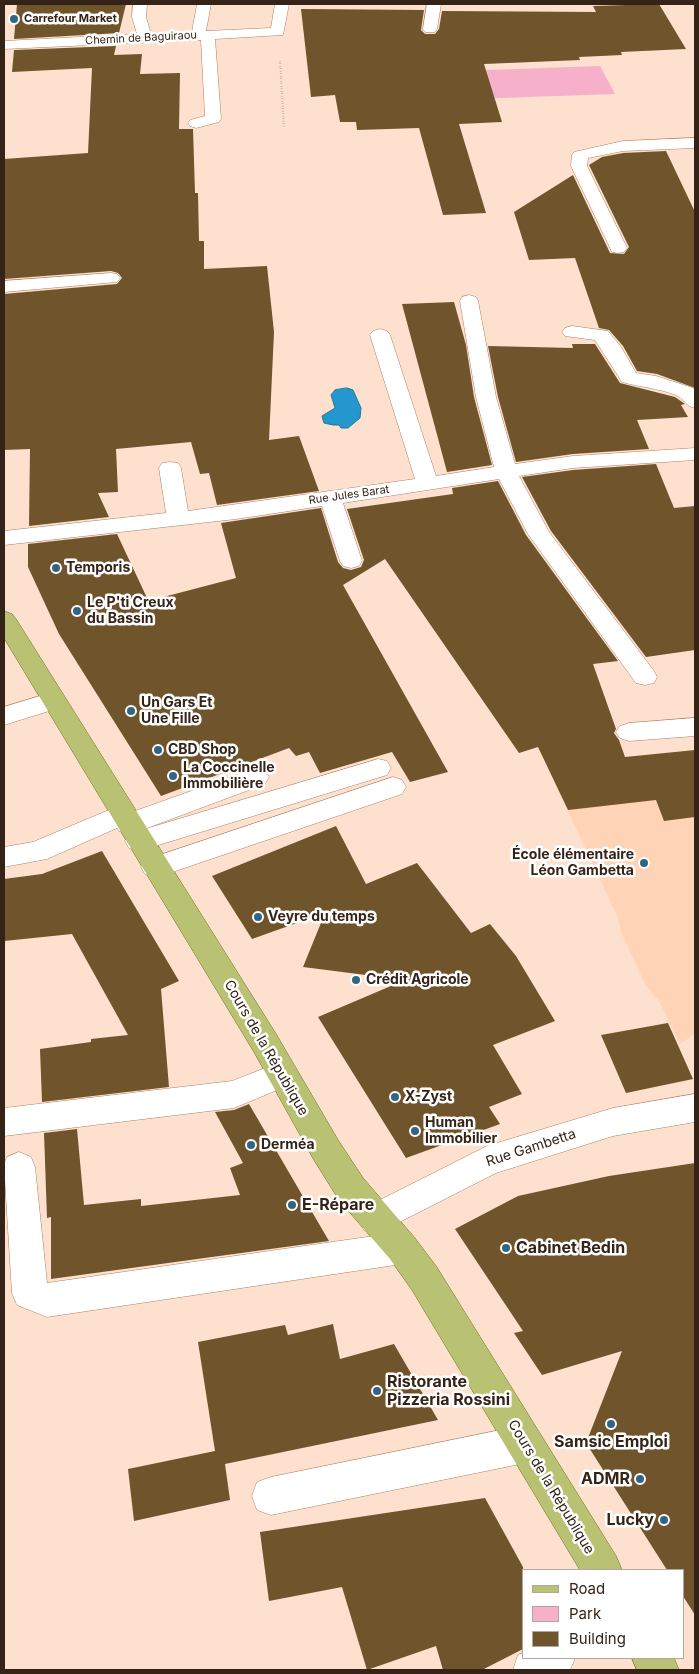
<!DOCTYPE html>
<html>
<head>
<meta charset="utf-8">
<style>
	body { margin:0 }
	#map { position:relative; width:699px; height:1674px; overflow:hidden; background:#fde0cd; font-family:Inter,sans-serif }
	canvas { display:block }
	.frame { position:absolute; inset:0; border:5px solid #352317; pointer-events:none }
	.legend { position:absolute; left:522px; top:1569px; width:162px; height:90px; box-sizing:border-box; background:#fff; border:1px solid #aea7a2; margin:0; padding:6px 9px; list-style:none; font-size:15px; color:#352317 }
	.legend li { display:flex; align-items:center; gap:10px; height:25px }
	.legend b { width:25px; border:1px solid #aea7a2 }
</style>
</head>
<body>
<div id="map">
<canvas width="699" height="1674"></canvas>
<div class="frame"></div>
<ul class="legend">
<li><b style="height:6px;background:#b9c172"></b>Road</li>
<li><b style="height:14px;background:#f6b0c9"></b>Park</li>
<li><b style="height:14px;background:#70542b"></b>Building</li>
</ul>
</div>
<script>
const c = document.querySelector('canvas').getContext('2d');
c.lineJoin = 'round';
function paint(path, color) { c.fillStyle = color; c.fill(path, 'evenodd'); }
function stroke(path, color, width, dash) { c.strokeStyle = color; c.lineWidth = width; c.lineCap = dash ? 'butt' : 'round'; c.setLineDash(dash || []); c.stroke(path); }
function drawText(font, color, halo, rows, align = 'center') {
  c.font = font + ' Inter,sans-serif'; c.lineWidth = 5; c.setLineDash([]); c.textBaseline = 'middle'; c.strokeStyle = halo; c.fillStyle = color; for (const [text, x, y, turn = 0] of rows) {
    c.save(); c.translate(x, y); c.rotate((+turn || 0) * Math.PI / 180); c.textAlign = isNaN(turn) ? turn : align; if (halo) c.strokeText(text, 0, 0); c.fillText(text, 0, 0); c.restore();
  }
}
const built = new Path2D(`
	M695,750V1034L680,1044L659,1001L646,986L622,934L617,916L548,768Z`);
const green = new Path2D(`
	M600,66L615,94L471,99L461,71Z`);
const water = new Path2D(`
	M347,388L353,390L361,408L360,418L348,428H341L339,425H333L324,423L322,416L335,408L331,395L335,390Z`);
const building = new Path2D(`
	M17,4H126L119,33L14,39Z
	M659,4L686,49L621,52L622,55L579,57L580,60L484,64L502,122L459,124L486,213L443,215L419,128L357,130L356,122H340L335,95L311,97L301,9L424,10L421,30L425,34H435L439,29L442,11L596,12L593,6Z
	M116,46L114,55L142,54L140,74L180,73L179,129H193L195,193H198L199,241H204V269L267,266L274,332L269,440L299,436L319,491L217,505L209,473L200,474L191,442L116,449L118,492L98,493L109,517L29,526L30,449L4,450V294L117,284L122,278L118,273L111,271L4,279V159L88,153L92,68L12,72L14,50Z
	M666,151L695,212V388L657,374L637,371L623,346L609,330L599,328L575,258L529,260L514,212L573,175L610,253L624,254L629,247L589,165L602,157L623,153Z
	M454,302L466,345L474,397L492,465L447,472L402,304Z
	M572,344H595L620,383L675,397L685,404L681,405L688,417L637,420L649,449L573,454L516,462L498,397L488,346L573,348Z
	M656,464L674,508L695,506V650L646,657L551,531L522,477L573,470Z
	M498,481L526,535L618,661L593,664L616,729L614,733L619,740L625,757L695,750V817L664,821L656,800L568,810L538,747L519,753L385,559L343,585L448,772L410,782L392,752L320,773L309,752L296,756L289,748L161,796L59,634L28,567V544L117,534L148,600H152L236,578L221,523L321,508L338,562L343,568L351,570L361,567L364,560L347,509L453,494L452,488Z
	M336,826L366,884L417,863L471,933L490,924L516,956L555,1021L493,1045L522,1094L489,1107L500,1124L406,1158L318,1017L405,980L303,967L325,913L252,939L212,876Z
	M102,851L179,981L161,989L169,1087L42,1102L40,1049L91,1042V1039L128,1035L72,934L4,941V879L42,874Z
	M668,1023L693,1079L626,1093L601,1035Z
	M249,1104L329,1241L51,1279V1217L47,1218L44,1133L77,1129L84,1205L141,1199V1206L240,1195L230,1168L243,1163L215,1112L234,1110Z
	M695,1163V1615L683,1596V1570H667L586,1443L622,1351L542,1375L514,1333L523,1331L455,1229L518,1196L609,1176Z
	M333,1324L340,1359L394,1344L438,1420L225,1464L230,1500L134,1521L128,1469L215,1451L198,1342L285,1325L288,1335Z
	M485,1498L523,1567V1649L482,1670H443L436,1646L367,1670L342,1587L269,1601L260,1532Z`);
const path = new Path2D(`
	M280,61L284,127`);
const minor = new Path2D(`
	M133,4H147L146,17L151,34L192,32L197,4H211L206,31L271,28L275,4H289L283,35L215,39L221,119L219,122L196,128L190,126L188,123L190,120L205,116L201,40L4,49V41L137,34L132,17Z
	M427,4H441L437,29L435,32H425L423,29Z
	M695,138V148L623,151L588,158L587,166L627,248L624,252L618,253L612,252L571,166L572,155L574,152L623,141Z
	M111,273L117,274L120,278L117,282L4,292V281Z
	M469,295L476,297L478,301L496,397L515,464L573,456L695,448V460L573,468L519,476L549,532L654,671L657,677L654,683L645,685L636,683L528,534L499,479L343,503L362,561L359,566L351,568L343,566L340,561L322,506L236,519L4,545V531L166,513L159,468L162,463L170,462L178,463L181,468L188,511L415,479L370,335L373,331L380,329L387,331L390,335L436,476L494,467L476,397L460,301L462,297Z
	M572,326L608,331L621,347L636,373L656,376L693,388L695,390V408C685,406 685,399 676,395C658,388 640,387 622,382L595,340L565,336L562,332L565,328Z
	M53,692L62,695L66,701L62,707L4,725V707Z
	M695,718V736L629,741L620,738L616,732L620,726L629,723Z
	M378,759L387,761L391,768L387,775L139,851L129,848L125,841L129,834L119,831L117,828L47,859L4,867V847L33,842L123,804L133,807L135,811L256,768L265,770L269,777L265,784L142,830Z
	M393,777L402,780L406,787L402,794L155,878L145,874L141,867L145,860Z
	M283,1061L294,1065L299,1074L294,1083L234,1108L4,1136V1108L232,1081Z
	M695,1094V1122L613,1136L496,1173L376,1234L364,1230L359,1219L364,1208L487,1146L613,1108Z
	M19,1152L31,1157L35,1167L47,1283L402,1232L414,1237L419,1248L414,1259L402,1264L47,1317L17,1305L12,1293L4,1164L7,1157Z
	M525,1425L538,1431L544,1444L538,1457L525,1463L271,1515L257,1510L252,1496L257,1482L271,1477Z
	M523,1653V1658H575L570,1670H513L518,1655Z`);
const major = new Path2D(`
	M4,611L12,614L16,619L276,1034L338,1140L363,1178L414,1237L436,1266L616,1556L622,1570H580L412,1290L390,1259L339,1200L314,1160L254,1052L4,638Z
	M632,1658H674L679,1670H637Z`);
const markers = [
	[14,19,5,"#326582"],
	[56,568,5,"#326582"],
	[77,611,5,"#326582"],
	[131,711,5,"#326582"],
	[158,750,5,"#326582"],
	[173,776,5,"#326582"],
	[644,863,5,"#326582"],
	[258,917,5,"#326582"],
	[356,980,5,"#326582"],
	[395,1097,5,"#326582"],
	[415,1131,5,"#326582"],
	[251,1145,5,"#326582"],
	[292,1205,5,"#326582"],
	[506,1248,5,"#326582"],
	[377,1391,5,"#326582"],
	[611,1424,5,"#326582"],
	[640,1479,5,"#326582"],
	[664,1520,5,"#326582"]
];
const farPoinames = [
	["Carrefour Market",24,19]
];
const farStreetnames = [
	["Chemin de Baguiraou",141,38,-3],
	["Rue Jules Barat",349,495,-8]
];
const poiNames = [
	["Temporis",66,568],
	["Le P'ti Creux",87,603],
	["du Bassin",87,619],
	["Un Gars Et",141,703],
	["Une Fille",141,719],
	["CBD Shop",168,750],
	["La Coccinelle",183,768],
	["Immobilière",183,784],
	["École élémentaire",634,855,"right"],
	["Léon Gambetta",634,871,"right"],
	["Veyre du temps",268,917],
	["Crédit Agricole",366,980],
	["X-Zyst",405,1097],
	["Human",425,1123],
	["Immobilier",425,1139],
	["Derméa",261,1145]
];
const streetNames = [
	["Cours de la République",266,1048,60],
	["Rue Gambetta",531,1148,-18],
	["Cours de la République",551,1487,59]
];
const nearPoinames = [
	["E-Répare",302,1205],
	["Cabinet Bedin",516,1248],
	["Ristorante",387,1382],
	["Pizzeria Rossini",387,1400],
	["Samsic Emploi",611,1442,"center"],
	["ADMR",630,1479,"right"],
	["Lucky",654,1520,"right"]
];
paint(built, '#ffd3b6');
paint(green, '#f6b0c9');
paint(water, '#2497cf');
stroke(water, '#297498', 1);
paint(building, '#70542b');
stroke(minor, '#ac8062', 1);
stroke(major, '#6c6e15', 1);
stroke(path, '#a68e7e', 2, [0.5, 2]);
paint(minor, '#fff');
paint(major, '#b9c172');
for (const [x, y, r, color] of markers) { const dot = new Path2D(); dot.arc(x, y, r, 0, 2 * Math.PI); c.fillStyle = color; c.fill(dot); stroke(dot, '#fff', 2); }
drawText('bold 11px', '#352317', '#fff', farPoinames, 'left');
drawText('11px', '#352317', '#fff', farStreetnames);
drawText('bold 14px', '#352317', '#fff', poiNames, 'left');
drawText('14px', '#352317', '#fff', streetNames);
drawText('bold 16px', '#352317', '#fff', nearPoinames, 'left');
</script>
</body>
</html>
